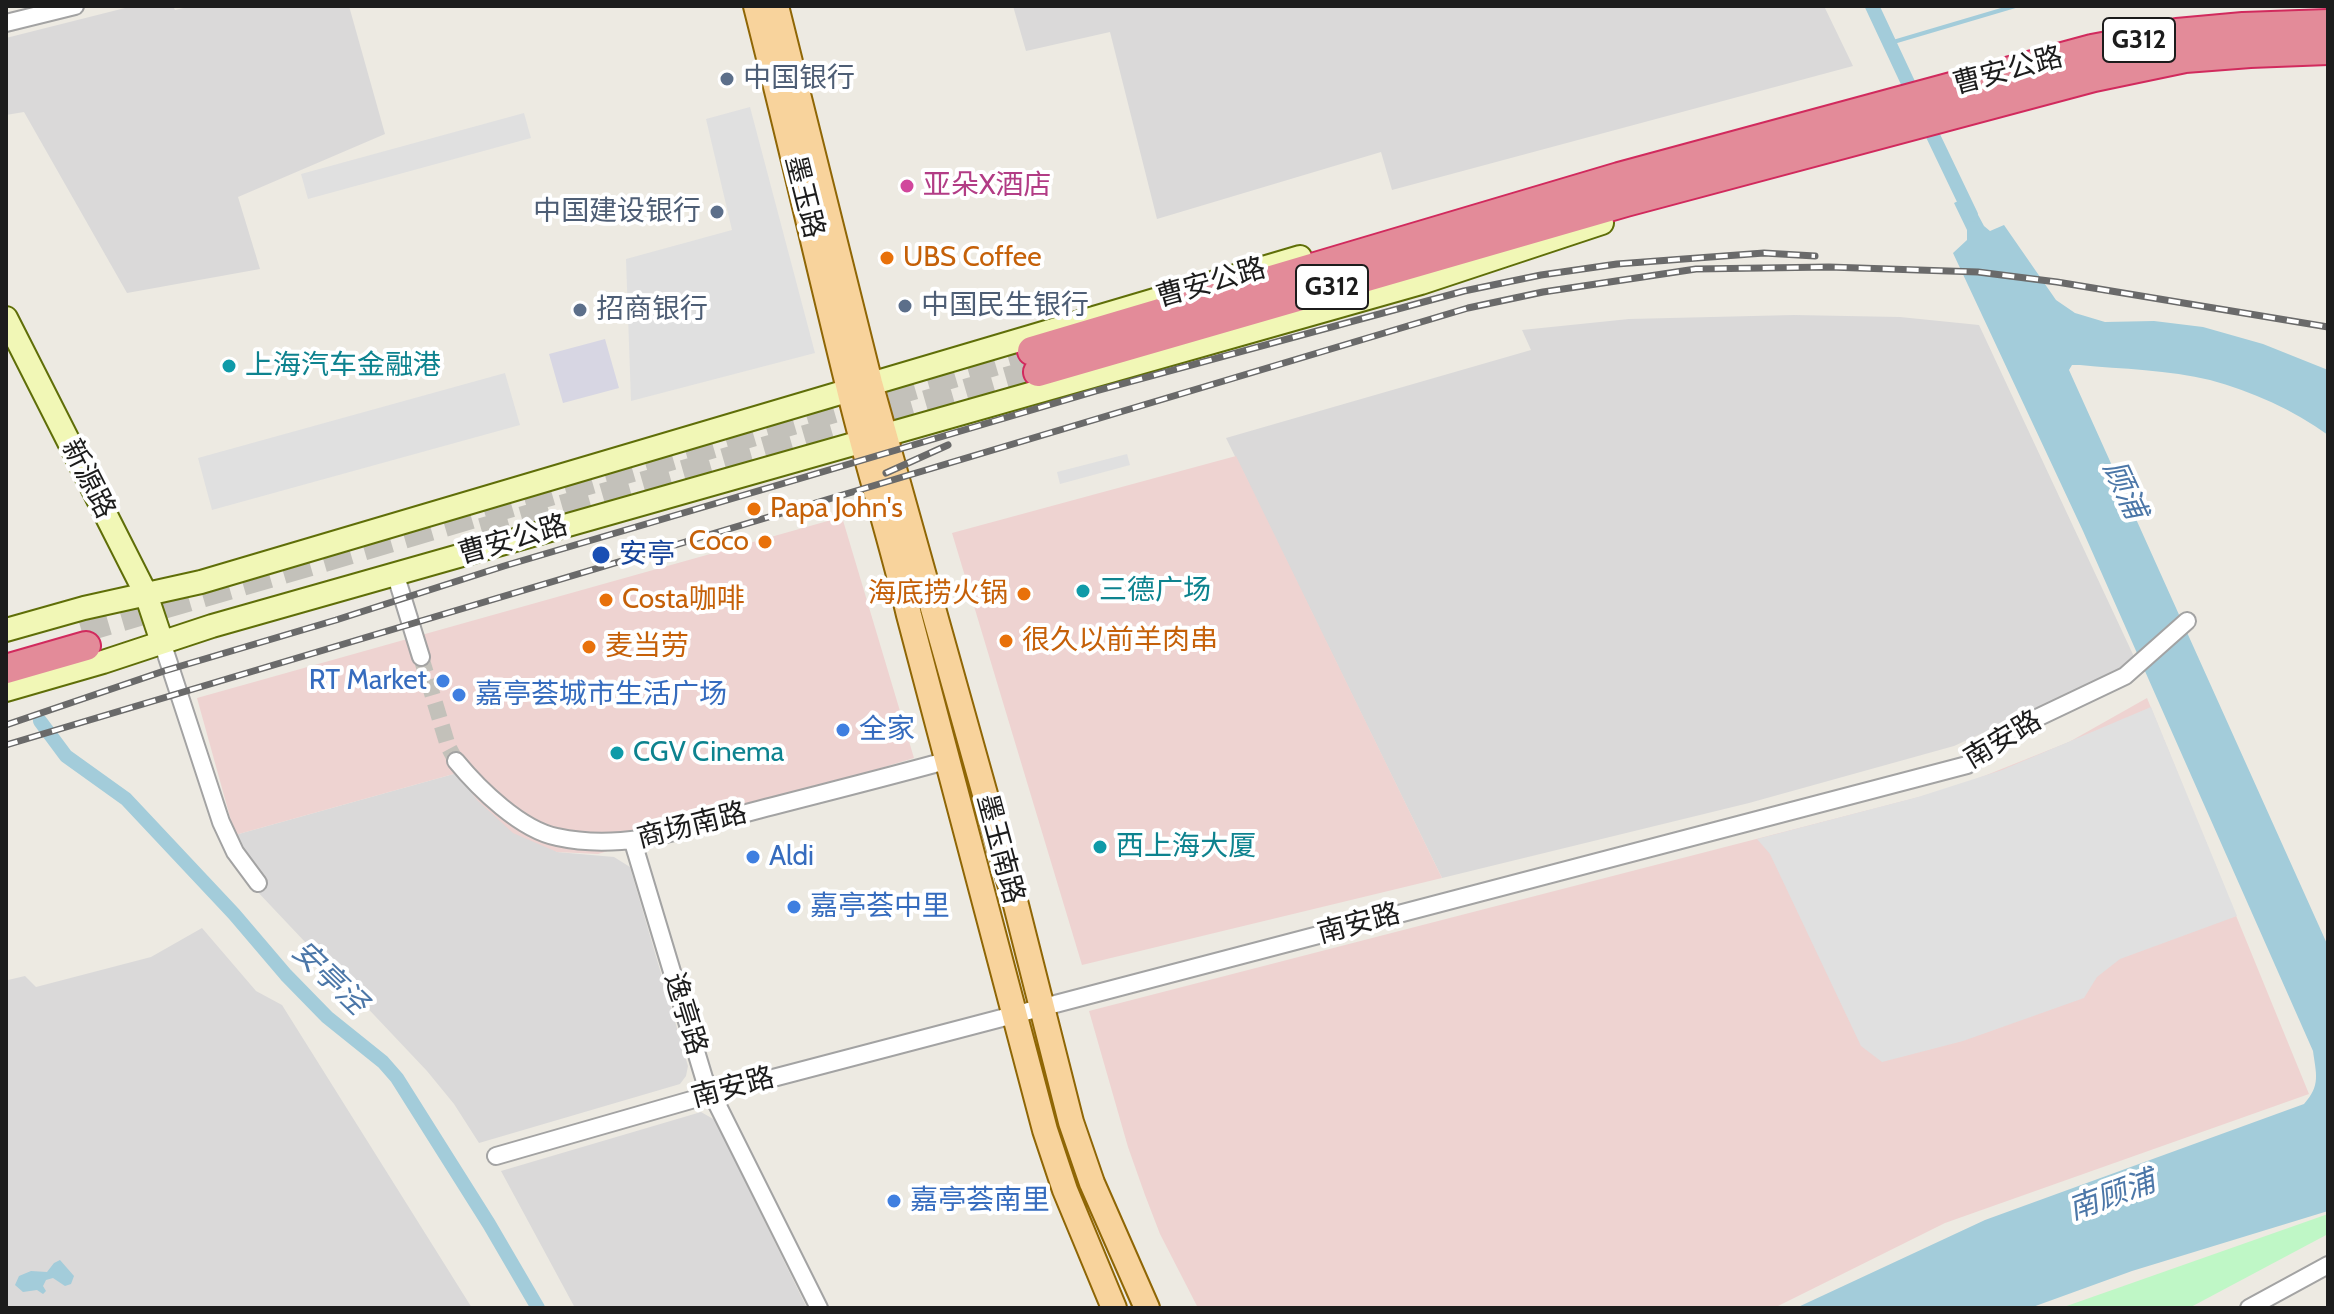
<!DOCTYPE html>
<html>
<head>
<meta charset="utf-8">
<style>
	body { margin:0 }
	#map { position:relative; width:2334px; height:1314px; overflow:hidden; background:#edeae2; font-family:Cabin,sans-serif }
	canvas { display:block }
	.frame { position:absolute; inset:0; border:8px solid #1c1c1c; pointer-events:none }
</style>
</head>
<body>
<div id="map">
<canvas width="2334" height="1314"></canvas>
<div class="frame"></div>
</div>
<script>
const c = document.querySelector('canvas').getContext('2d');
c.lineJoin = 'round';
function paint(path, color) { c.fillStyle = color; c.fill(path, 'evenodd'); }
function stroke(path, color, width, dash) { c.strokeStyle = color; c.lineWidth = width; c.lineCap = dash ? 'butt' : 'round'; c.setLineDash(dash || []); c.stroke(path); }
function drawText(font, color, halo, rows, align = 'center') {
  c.font = font + ' Cabin,"Noto Sans SC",sans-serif'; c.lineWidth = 8; c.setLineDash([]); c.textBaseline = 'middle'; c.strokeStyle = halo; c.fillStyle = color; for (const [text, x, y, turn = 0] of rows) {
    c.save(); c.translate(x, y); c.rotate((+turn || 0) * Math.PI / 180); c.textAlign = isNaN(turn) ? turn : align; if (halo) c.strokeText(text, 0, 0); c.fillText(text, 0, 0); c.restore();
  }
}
const residential = new Path2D(`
	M133,6H173L175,10L192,6H349L385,134L238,197L260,269L127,293L24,112L6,115V38Z
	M1013,6H1824L1853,66L1392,190L1381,152L1157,219L1110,32L1026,51Z
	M1794,315L1900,317L1979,325L2137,663L1954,746L1749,803L1442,878L1226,438L1531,350L1522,330L1629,319Z
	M457,773L557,852L614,857L630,867L688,1066L686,1076L680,1084L479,1143L454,1104L427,1071L254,888L235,835Z
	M202,928L256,991L282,1005L472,1308H6V975L8,980L25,976L36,987L151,957Z
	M701,1112L715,1120L807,1308H575L501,1171Z`);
const commercial = new Path2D(`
	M1236,456L1442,878L1082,965L952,533Z
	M842,517L914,758L598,854L557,852L513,833L477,800L457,773L235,835L197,698Z
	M2147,698L2309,1094L1945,1223L1774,1308H1198L1160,1234L1145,1195L1128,1147L1089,1011L1954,788L2069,742Z`);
const park = new Path2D(`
	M2328,1214V1234L2189,1308H2061Z`);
const parking = new Path2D(`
	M750,107L815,353L631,401L626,259L732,230L706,119Z
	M524,113L531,138L308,199L301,174Z
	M505,373L520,425L212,510L198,458Z
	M1127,454L1130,465L1060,484L1057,472Z
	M2151,707L2237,916L2120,959L2097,977L2084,998L1963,1041L1882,1062L1861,1046L1770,854L1757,839L1918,797L2002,770Z`);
const plaza = new Path2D(`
	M605,339L619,388L563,403L549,354Z`);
const water = new Path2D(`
	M1968,196L1984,226L1990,231L2004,225L2056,300L2075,313L2105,322L2154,321L2203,327L2263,344L2328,370V435C2294,410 2251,391 2210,380C2170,370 2121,369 2080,365H2072L2069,370L2328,946V1211L2132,1271L2030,1308H1796L1985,1220L2304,1104C2321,1085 2316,1074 2313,1051L2083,531L1953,253L1967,240V230L1954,203Z
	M60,1260L74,1276L71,1284L65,1286L53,1278L46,1280L43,1286L46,1291L43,1294L37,1290L23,1292L15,1285L19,1276L31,1271L47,1272L54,1263Z`);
const stream = new Path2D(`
	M1890,43L2015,6`);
const canal = new Path2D(`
	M1872,6L1916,100
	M1925,119L1971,215
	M40,721L66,756L126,799L234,914L286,975L327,1017L383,1062L397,1078L489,1224L538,1308`);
const streetTunnel = new Path2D(`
	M421,657L448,746L456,761`);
const highwayTunnel = new Path2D(`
	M482,532L1038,372
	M81,629L1032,351`);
const street = new Path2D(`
	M6,23L75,6
	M395,573L421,657
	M162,642L221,822L235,852L258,883
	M456,761C479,789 521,830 557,837C625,852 689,828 754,811C819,794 884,778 949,760
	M633,842L704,1078L819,1308
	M496,1156L712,1094L1967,765L1999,736L2125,676L2187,621
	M2249,1308L2328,1265`);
const secondary = new Path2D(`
	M6,318L146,594L162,642
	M6,630L84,608L201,582L1300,257
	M6,690L103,662L212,626L1421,283L1602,223`);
const primary = new Path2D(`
	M756,6C788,132 817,259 848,385C866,462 891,538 909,615L1045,1130L1065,1190L1114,1308
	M776,6L870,383L1016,905L1071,1122L1092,1183L1147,1308`);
const highway = new Path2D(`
	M1032,351L1619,177L2092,49L2177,33L2243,27L2328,24
	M1038,372L1626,202L2094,77L2185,58L2250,53L2328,50
	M6,669L86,646`);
const rail = new Path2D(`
	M886,473L948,445
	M6,725L164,671L336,620L504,566L1096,391L1464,291L1541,275L1617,264L1764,253L1815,256
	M6,745L1468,308L1543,292L1696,269L1829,267L1978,272L2057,282L2328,327`);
const markers = [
	[727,79,8,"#5c6f8a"],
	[907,186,8,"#d1479c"],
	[717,212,8,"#5c6f8a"],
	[887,258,8,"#e8710a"],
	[905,306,8,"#5c6f8a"],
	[580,310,8,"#5c6f8a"],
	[229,366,8,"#0f9aa8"],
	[754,509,8,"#e8710a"],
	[765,542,8,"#e8710a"],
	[601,555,10,"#1a4fb4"],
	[1083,591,8,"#0f9aa8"],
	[1024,594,8,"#e8710a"],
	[606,600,8,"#e8710a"],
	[1006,641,8,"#e8710a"],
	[589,647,8,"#e8710a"],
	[443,681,8,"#3f7fe0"],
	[459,695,8,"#3f7fe0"],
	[843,730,8,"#3f7fe0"],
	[617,753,8,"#0f9aa8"],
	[1100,847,8,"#0f9aa8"],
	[753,857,8,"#3f7fe0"],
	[794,907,8,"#3f7fe0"],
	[894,1201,8,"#3f7fe0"]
];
const shields = [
	[2139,40,72],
	[1332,287,72]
];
const shieldNames = [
	["G312",2139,40],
	["G312",1332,287]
];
const streetNames = [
	["曹安公路",2008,71,-15],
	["墨玉路",804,197,76],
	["曹安公路",1211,283,-16],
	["新源路",88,479,63],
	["曹安公路",513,540,-16],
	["南安路",2003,740,-31],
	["商场南路",692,826,-14],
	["墨玉南路",1000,849,75],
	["南安路",1359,924,-15],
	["逸亭路",685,1014,73],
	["南安路",733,1088,-15]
];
const serviceNames = [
	["中国银行",743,79],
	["中国建设银行",701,212,"right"],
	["中国民生银行",921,306],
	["招商银行",596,310]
];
const hotelNames = [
	["亚朵X酒店",923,186]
];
const foodNames = [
	["UBS Coffee",903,258],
	["Papa John's",770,509],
	["Coco",749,542,"right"],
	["海底捞火锅",1008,594,"right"],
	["Costa咖啡",622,600],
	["很久以前羊肉串",1022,641],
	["麦当劳",605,647]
];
const cultureNames = [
	["上海汽车金融港",245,366],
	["三德广场",1099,591],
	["CGV Cinema",633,753],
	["西上海大厦",1116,847]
];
const transitNames = [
	["安亭",619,555]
];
const shopNames = [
	["RT Market",427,681,"right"],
	["嘉亭荟城市生活广场",475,695],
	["全家",859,730],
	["Aldi",769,857],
	["嘉亭荟中里",810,907],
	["嘉亭荟南里",910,1201]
];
const waterNames = [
	["顾浦",2124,490,65],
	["安亭泾",329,978,44],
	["南顾浦",2112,1196,-20]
];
paint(residential, '#dad9d9');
paint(commercial, '#eed3d1');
paint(park, '#bff7c6');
paint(parking, '#e0e0e0');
paint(plaza, '#d7d6e3');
paint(water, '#a3ccda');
stroke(stream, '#a3ccda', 4);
stroke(canal, '#a3ccda', 14);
stroke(streetTunnel, '#c3c1ba', 16, [16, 8]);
stroke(highwayTunnel, '#c3c1ba', 28, [28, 14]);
stroke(street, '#a3a3a3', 20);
stroke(secondary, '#5f6e08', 26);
stroke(primary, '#8f6605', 28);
stroke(highway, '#d12a5d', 32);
stroke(street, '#fff', 16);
stroke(secondary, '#f1f7b6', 22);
stroke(primary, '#f8d39c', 24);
stroke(highway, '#e38b99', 28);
stroke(rail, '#6a6a6a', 7);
stroke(rail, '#fff', 4, [12]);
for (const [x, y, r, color] of markers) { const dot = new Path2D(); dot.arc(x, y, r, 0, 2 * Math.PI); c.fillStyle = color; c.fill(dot); stroke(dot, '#fff', 3); }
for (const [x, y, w] of shields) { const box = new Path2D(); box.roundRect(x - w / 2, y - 22, w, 44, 6); c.fillStyle = '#fff'; c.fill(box); stroke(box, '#1c1c1c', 2); }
drawText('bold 26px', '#1c1c1c', null, shieldNames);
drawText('28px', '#1c1c1c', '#fff', streetNames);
drawText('28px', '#4e5e75', '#fff', serviceNames, 'left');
drawText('28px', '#b23c85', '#fff', hotelNames, 'left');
drawText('28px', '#c56008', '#fff', foodNames, 'left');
drawText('28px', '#0d838f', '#fff', cultureNames, 'left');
drawText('28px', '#164399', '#fff', transitNames, 'left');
drawText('28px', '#366cbe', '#fff', shopNames, 'left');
drawText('italic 30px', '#4c77a8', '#fff', waterNames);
</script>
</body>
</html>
